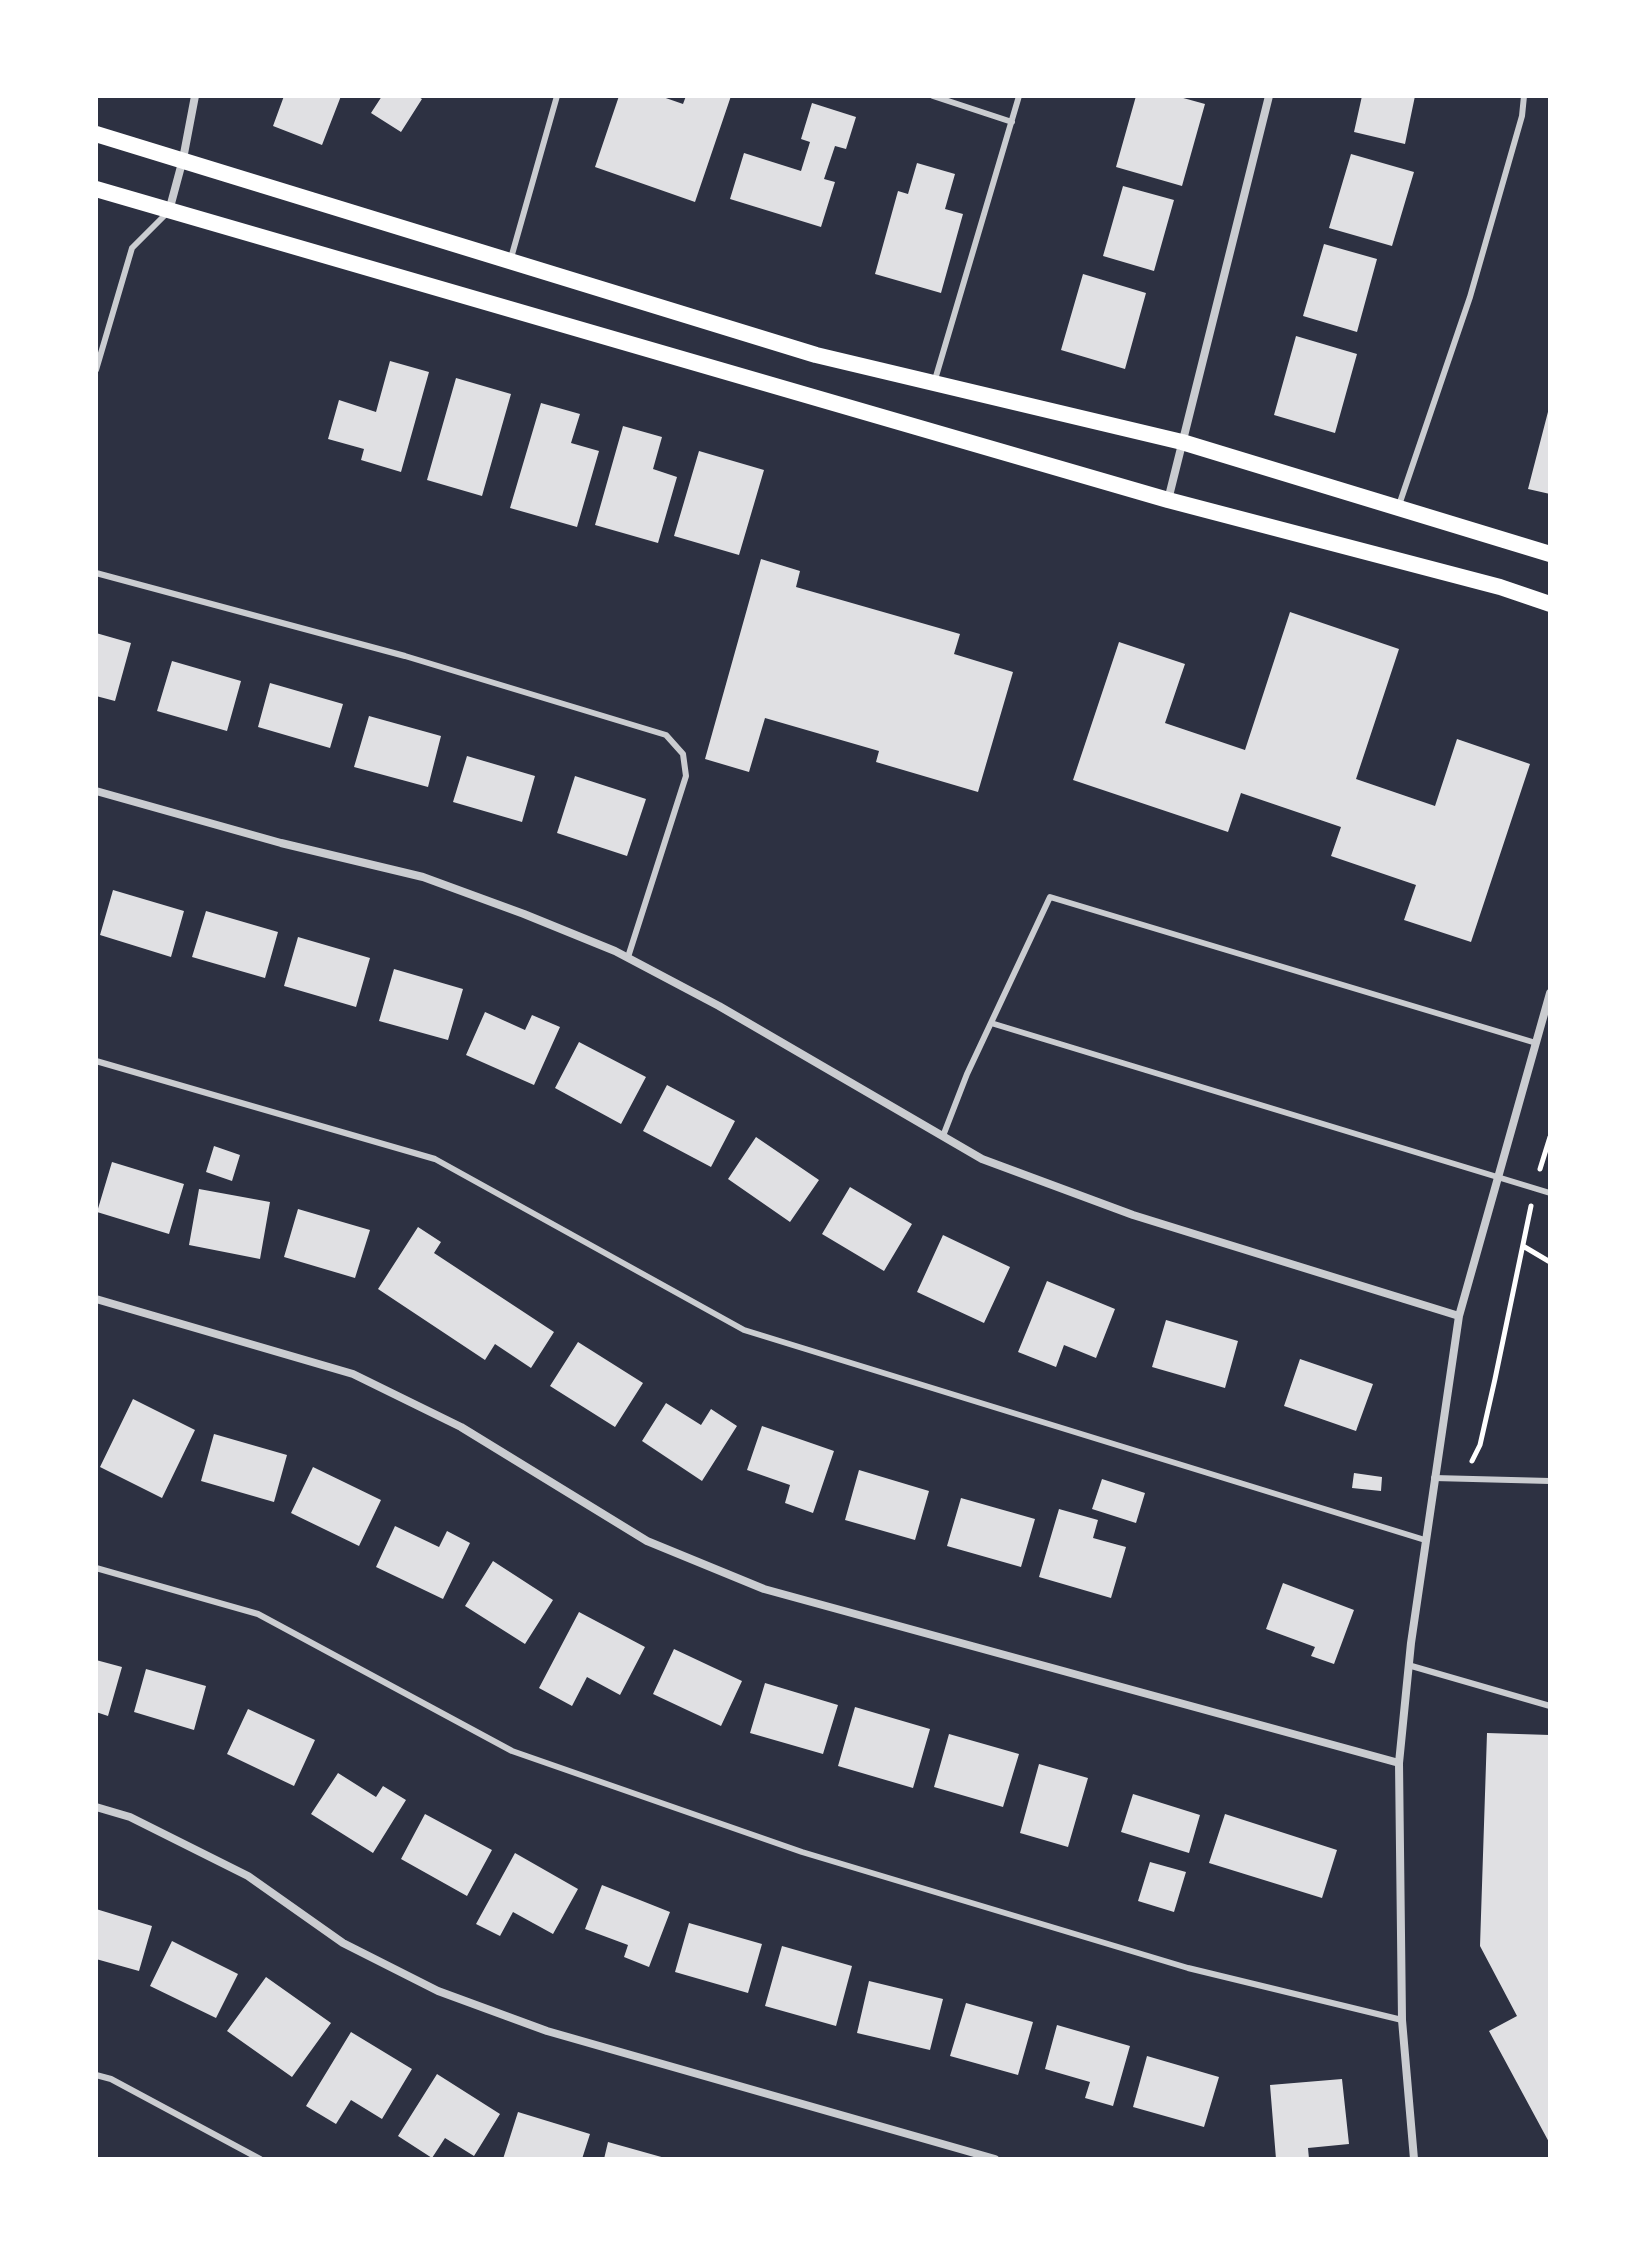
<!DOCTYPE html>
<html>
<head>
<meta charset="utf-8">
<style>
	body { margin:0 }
	#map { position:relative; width:1646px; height:2255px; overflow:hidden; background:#2d3142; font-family:Mulish,sans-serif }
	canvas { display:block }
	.frame { position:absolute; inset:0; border:98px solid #fff; pointer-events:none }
</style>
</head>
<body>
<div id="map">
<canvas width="1646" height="2255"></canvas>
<div class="frame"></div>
</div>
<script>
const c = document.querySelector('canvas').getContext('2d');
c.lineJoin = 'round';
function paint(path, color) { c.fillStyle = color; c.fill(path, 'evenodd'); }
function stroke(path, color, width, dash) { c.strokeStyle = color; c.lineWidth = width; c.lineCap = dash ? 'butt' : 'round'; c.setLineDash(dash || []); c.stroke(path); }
const building = new Path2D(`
	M284,96H341L322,145L273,126Z
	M382,96H417L422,99L401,132L371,113Z
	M619,96H660L683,104L686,96H731L695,202L595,167Z
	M1136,96H1176L1205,104L1182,186L1116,167Z
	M1362,96H1415L1405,144L1354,132Z
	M812,103L856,117L846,149L835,146L824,179L835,182L821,227L730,199L744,153L801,171L810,142L801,139Z
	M1351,154L1414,172L1392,246L1329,228Z
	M917,163L955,174L945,209L963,214L941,293L875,274L898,191L908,194Z
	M1123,186L1174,200L1154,271L1103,256Z
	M1324,244L1377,259L1357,332L1303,316Z
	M1083,274L1146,293L1125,369L1061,350Z
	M1296,336L1357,354L1335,433L1274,415Z
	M390,361L429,372L401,472L361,460L364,449L328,439L339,400L376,412Z
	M456,378L511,394L482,496L427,480Z
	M541,403L580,414L571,443L599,451L577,527L510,508Z
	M1549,408H1550V494L1528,489Z
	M623,426L662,437L653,469L677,477L658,543L595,525Z
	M699,451L764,470L739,555L674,536Z
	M761,559L800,571L796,587L960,634L954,654L1013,672L978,792L876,762L879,751L765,718L749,772L705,759Z
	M1290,612L1399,649L1356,779L1435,806L1457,739L1530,764L1471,942L1404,920L1416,885L1331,856L1341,827L1241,793L1228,832L1073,780L1119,642L1185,664L1165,723L1245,750Z
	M96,633L131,643L115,701L96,696Z
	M172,661L241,681L227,731L157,711Z
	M270,683L343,704L330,748L258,727Z
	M369,716L441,736L428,787L354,767Z
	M467,756L535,776L522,822L453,802Z
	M575,776L646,799L627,856L557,833Z
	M113,890L184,911L171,957L100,935Z
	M206,911L278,932L265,978L192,957Z
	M298,937L370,958L356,1007L284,986Z
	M394,969L463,989L448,1040L379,1021Z
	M485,1012L525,1030L532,1015L560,1027L534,1085L466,1055Z
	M579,1042L646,1077L621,1124L555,1088Z
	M667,1085L735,1121L711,1167L643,1131Z
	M756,1137L819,1180L790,1222L728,1179Z
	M214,1146L240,1155L232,1181L206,1172Z
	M112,1162L184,1184L169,1234L97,1212Z
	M850,1187L912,1224L884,1271L822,1234Z
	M199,1189L270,1202L260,1259L189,1245Z
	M298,1209L370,1230L355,1278L284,1257Z
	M418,1227L441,1242L434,1253L554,1332L531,1368L495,1344L485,1360L378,1289Z
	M943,1235L1010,1267L984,1323L917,1292Z
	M1047,1281L1115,1309L1096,1358L1064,1345L1056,1367L1018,1352Z
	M1166,1320L1238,1341L1225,1388L1152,1367Z
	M578,1342L643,1383L615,1427L550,1386Z
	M1300,1359L1373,1384L1356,1431L1284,1406Z
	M133,1399L195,1430L162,1498L100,1467Z
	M666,1403L701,1425L711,1409L737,1426L702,1481L642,1441Z
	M762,1426L834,1451L813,1513L785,1503L790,1485L747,1470Z
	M214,1434L287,1455L274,1502L201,1481Z
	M313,1467L381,1500L359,1546L291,1513Z
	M859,1470L929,1491L915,1540L845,1520Z
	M1354,1473L1382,1477L1381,1491L1352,1488Z
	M1102,1479L1145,1493L1136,1523L1092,1509Z
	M961,1498L1035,1519L1021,1567L947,1546Z
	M1059,1509L1098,1520L1093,1538L1126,1547L1111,1598L1039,1577Z
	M395,1526L439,1547L447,1531L470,1543L443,1599L376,1567Z
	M493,1561L553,1600L525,1644L465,1606Z
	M1283,1583L1354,1610L1334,1664L1311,1656L1315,1647L1266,1629Z
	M579,1612L645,1647L620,1695L587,1677L572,1706L539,1688Z
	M674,1649L742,1681L721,1726L653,1694Z
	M96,1660L122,1667L108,1716L96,1712Z
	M146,1669L206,1686L194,1730L134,1712Z
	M765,1683L838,1705L823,1754L750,1733Z
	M855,1707L930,1729L913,1788L838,1766Z
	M248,1709L315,1740L294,1786L227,1754Z
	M1487,1733L1550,1735V2144L1489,2031L1517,2016L1480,1946Z
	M949,1734L1019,1754L1003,1807L934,1787Z
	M1039,1764L1088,1778L1068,1847L1020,1833Z
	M338,1773L376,1797L383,1786L406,1800L373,1853L311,1814Z
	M1133,1794L1200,1815L1189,1853L1121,1832Z
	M425,1814L492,1850L467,1896L401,1859Z
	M1225,1814L1337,1850L1322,1898L1209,1863Z
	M515,1853L578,1889L553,1934L513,1912L500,1936L476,1924Z
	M1150,1862L1186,1872L1174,1912L1138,1901Z
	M602,1885L670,1912L649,1967L624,1957L628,1945L585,1929Z
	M96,1909L152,1926L139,1971L96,1959Z
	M689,1923L762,1944L748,1993L675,1972Z
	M172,1941L238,1974L216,2018L150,1986Z
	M782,1946L852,1966L836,2026L765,2006Z
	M266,1977L331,2023L292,2077L227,2031Z
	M869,1981L943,1999L930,2050L857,2033Z
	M966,2003L1033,2022L1018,2075L950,2056Z
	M1057,2025L1130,2046L1113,2106L1085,2098L1090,2082L1045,2069Z
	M351,2032L412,2069L382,2119L351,2100L336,2124L306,2106Z
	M1147,2056L1219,2077L1204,2127L1133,2107Z
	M437,2074L500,2114L474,2156L445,2138L432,2158L398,2136Z
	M1342,2079L1349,2144L1308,2148L1309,2159H1276L1270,2085Z
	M518,2112L590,2134L582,2159H503Z
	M608,2142L665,2158L664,2159H604Z`);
const path = new Path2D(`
	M1540,1169L1550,1137
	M1523,1246L1550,1262
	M1472,1461L1480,1445L1495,1379L1531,1206`);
const service = new Path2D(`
	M933,96L1012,122
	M511,258L557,96
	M96,370L132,248L167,213
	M934,383L1019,96
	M1398,508L1470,297L1522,116L1524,96
	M96,573L405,656L666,735L683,754L686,776L628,957
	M991,1023L1550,1193
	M96,1061L435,1159L744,1330L1425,1540
	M943,1136L967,1074L1050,897L1536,1043
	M1434,1478L1550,1481
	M96,1568L258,1614L512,1751L802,1852L1188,1968L1402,2020
	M1408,1665L1550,1706
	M96,2075L111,2079L260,2159`);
const minor = new Path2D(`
	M169,211L183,159L195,96
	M1168,500L1269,96
	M96,791L281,843L423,877L524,914L615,951L719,1006L982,1159L1133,1215L1459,1316
	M96,1299L353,1374L461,1427L647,1541L764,1589L1399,1763
	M96,1807L130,1817L248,1876L343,1943L438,1991L547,2031L995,2159
	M1414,2159L1402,2020L1399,1763L1411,1643L1459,1316L1550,993`);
const secondary = new Path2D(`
	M96,134L816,355L1182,442L1550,554
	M96,189L1168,500L1500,587L1550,604`);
paint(building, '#e0e0e3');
stroke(path, '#fff', 5);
stroke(service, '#caccd0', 6);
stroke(minor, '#caccd0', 8);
stroke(secondary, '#fff', 16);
</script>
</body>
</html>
